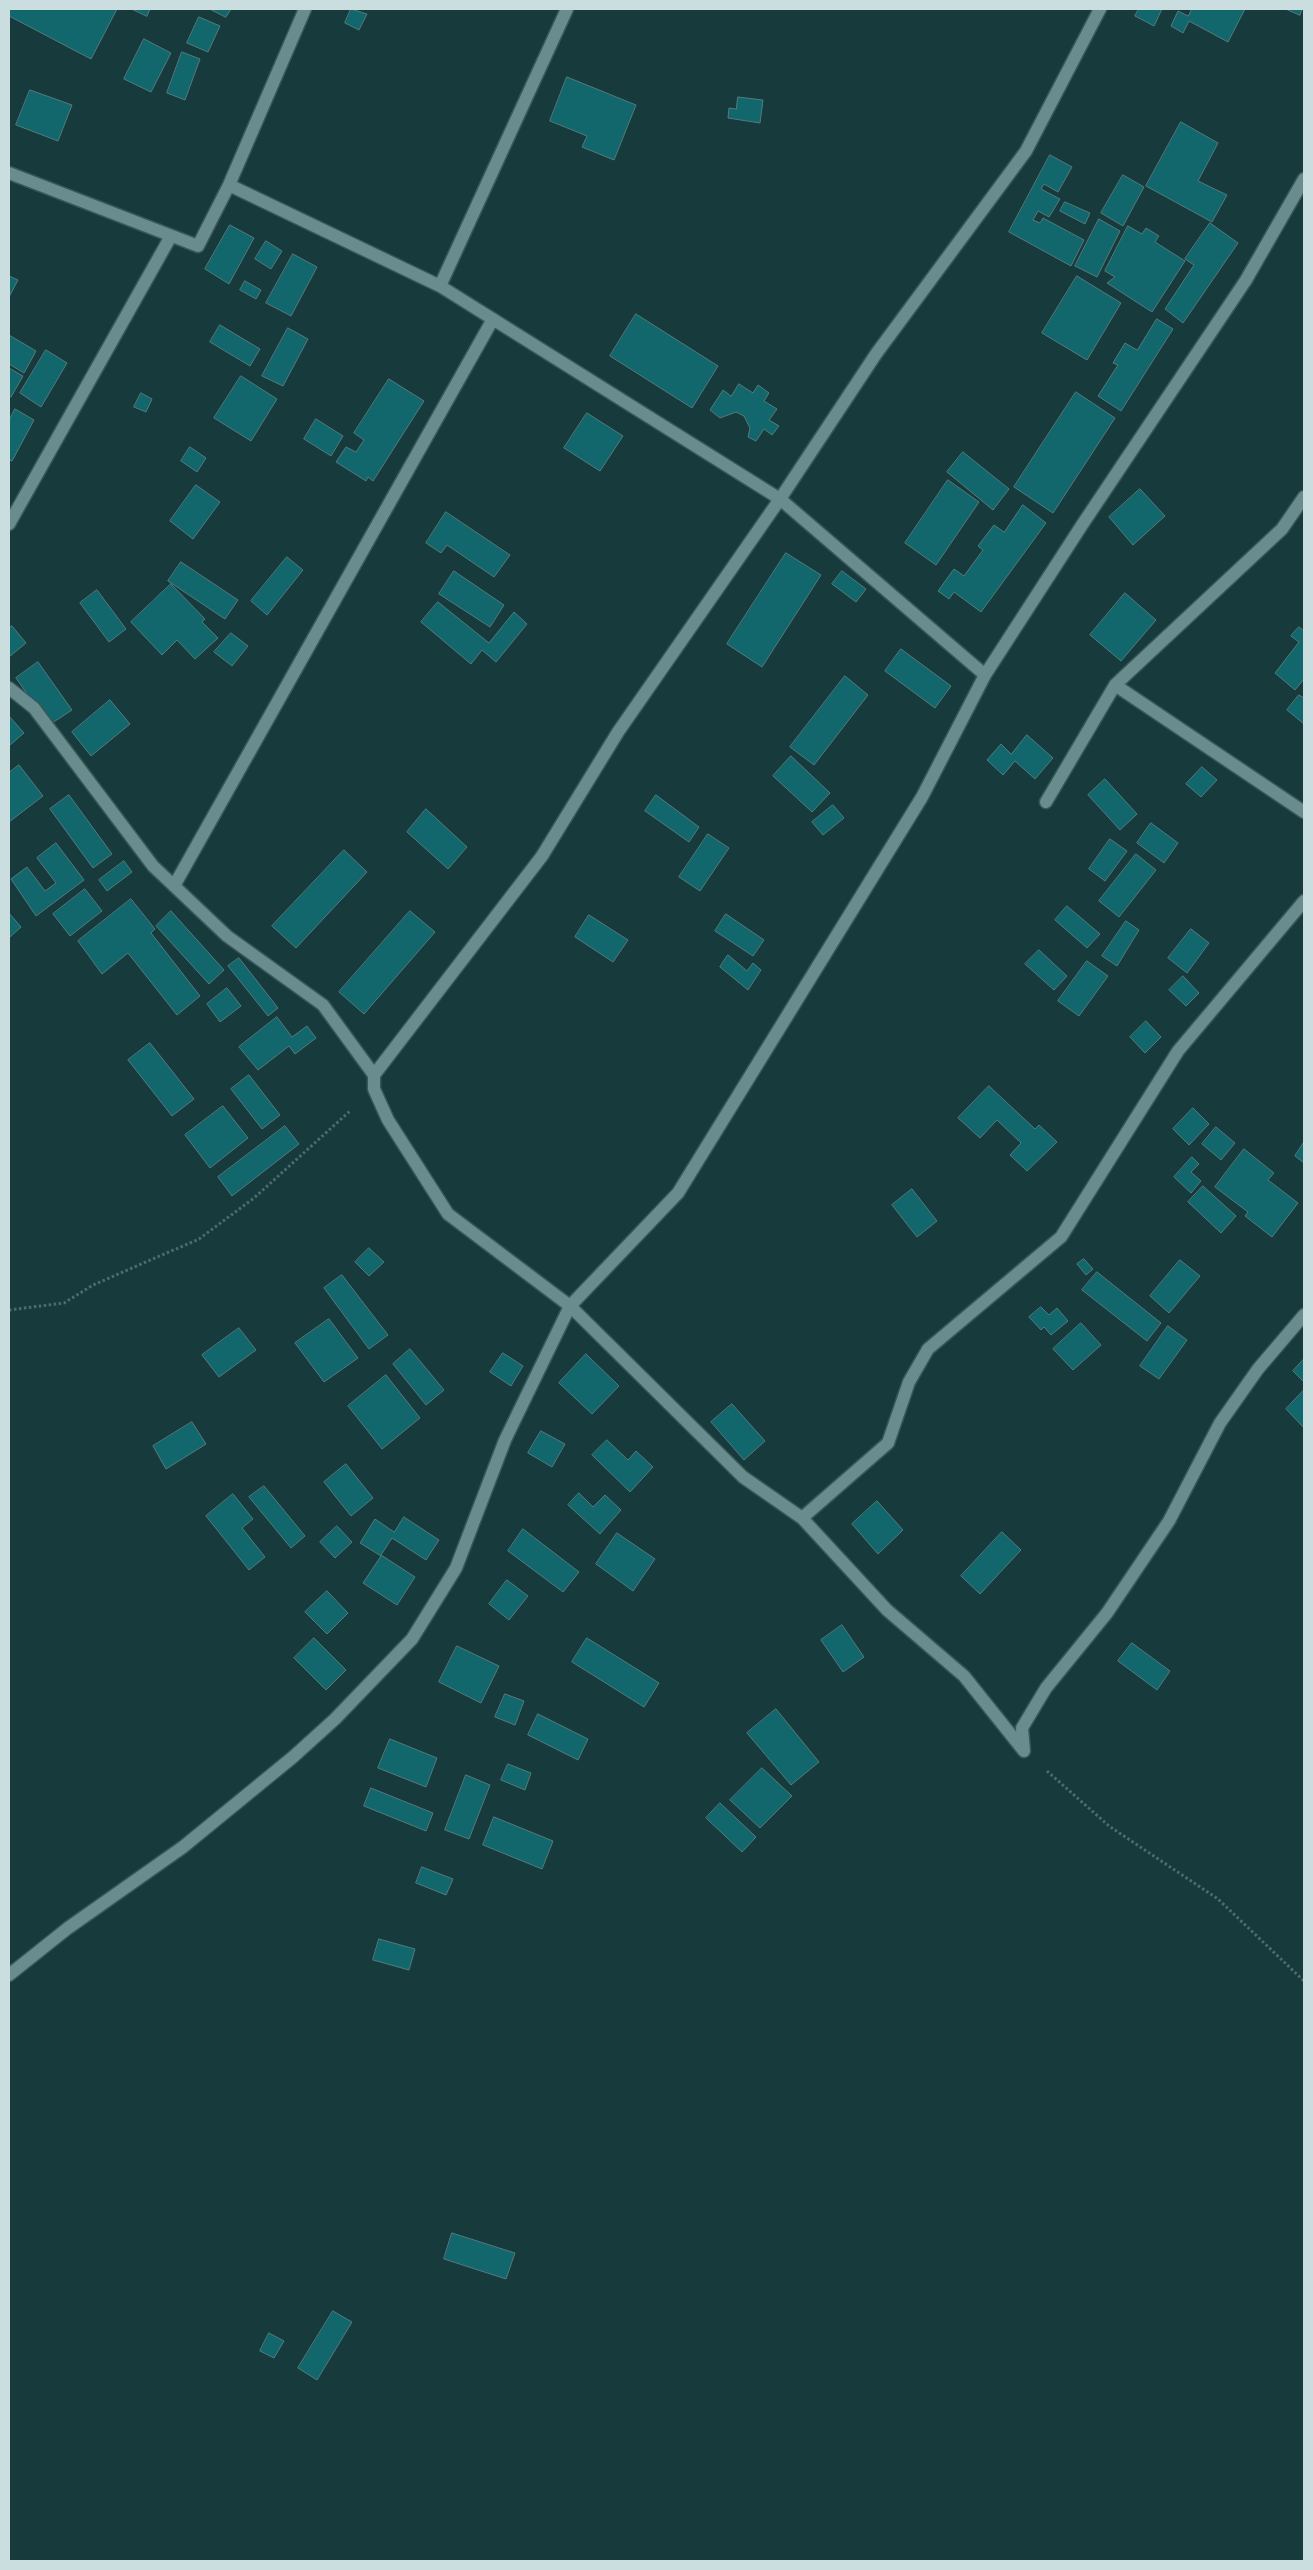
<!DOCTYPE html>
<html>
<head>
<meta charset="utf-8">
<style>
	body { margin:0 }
	#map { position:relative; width:1313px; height:2570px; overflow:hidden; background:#173a3c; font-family:"IBM Plex Serif",serif }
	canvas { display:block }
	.frame { position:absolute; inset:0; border:10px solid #cbdedf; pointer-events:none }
</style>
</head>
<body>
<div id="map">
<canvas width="1313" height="2570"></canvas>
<div class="frame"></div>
</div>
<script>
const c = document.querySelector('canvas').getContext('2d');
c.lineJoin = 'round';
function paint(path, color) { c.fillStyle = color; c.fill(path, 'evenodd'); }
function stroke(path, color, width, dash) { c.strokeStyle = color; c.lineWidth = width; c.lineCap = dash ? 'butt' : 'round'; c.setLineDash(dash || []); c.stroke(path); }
const building = new Path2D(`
	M9,9H117L91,59L9,16Z
	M132,9H150L147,16Z
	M210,9H231L226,17Z
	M351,9L367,14L359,30L345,23Z
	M1139,9H1162L1154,26L1135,16Z
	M1192,9H1245L1228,42L1189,21L1183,33L1171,26L1178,11L1188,16Z
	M1286,9H1302L1300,15Z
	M199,17L220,26L208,52L187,43Z
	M144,39L171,53L151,92L124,79Z
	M182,52L200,59L185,100L167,93Z
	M567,77L636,105L614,160L582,147L587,136L550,121Z
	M30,90L72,105L58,141L16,125Z
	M738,97L763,100L760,123L728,118L729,108L736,109Z
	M1181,122L1218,143L1198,181L1227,195L1212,222L1146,186Z
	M1050,155L1072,167L1058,192L1044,184L1041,189L1060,199L1049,217L1038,211L1033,220L1040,223L1043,218L1084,240L1071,266L1009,232Z
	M1123,175L1144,187L1123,226L1101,213Z
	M1065,202L1090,213L1085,224L1060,211Z
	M1099,219L1120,231L1097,277L1075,266Z
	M1210,223L1238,243L1183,323L1165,309L1194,265L1185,259Z
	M230,225L254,238L229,284L205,269Z
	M1128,226L1142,234L1146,228L1159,236L1155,242L1185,261L1152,312L1107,283L1115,277L1105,271Z
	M266,241L282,251L271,269L255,259Z
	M293,254L317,267L291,316L266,303Z
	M9,276L18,280L9,297Z
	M1077,276L1121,303L1087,360L1042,333Z
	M245,281L261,290L256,299L240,290Z
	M636,314L718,366L692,408L610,356Z
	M1157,319L1173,329L1121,411L1098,396L1118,365L1113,363L1125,343L1137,350Z
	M220,325L260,349L250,366L210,342Z
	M288,328L308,339L283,386L262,376Z
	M9,335L36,351L24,373L9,364Z
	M46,350L67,363L41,407L20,393Z
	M9,368L23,376L11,397L9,396Z
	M241,376L277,399L251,441L214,418Z
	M389,379L424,401L373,481L368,477L366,481L336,462L346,447L356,452L364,440L354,433Z
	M739,384L753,393L758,385L769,393L764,401L777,409L769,420L779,426L772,435L764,429L756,441L748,437L750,428L744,416L736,412L720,418L710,410L723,390L731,396Z
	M1076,392L1115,418L1053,513L1014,487Z
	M141,393L152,399L146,412L134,407Z
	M15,409L34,420L12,461L9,460V421Z
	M587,413L623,436L600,471L564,448Z
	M316,419L343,436L331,456L304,439Z
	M190,447L206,458L197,472L181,461Z
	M963,452L1009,489L993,510L947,472Z
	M948,480L979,502L936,565L905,543Z
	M196,485L220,502L193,539L170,521Z
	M1140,489L1165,516L1133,545L1109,517Z
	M1023,505L1046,523L981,612L954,592L949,599L938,591L954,569L964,576L983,550L978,546L994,525L1004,532Z
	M446,512L510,555L494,577L447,545L441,553L426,543Z
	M786,553L821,575L762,667L727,644Z
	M287,557L303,570L267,615L251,601Z
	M181,562L238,600L225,619L168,581Z
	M454,571L504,605L490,627L439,594Z
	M842,571L866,589L856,602L832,584Z
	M171,584L205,619L202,622L218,638L195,659L177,640L162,655L131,622Z
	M97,590L126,629L109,642L80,603Z
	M1125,593L1156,620L1121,661L1090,635Z
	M438,602L489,643L514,612L527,624L496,662L482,650L471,664L421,622Z
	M12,626L26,643L9,657V628Z
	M1299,627L1304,631V679L1295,690L1275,673L1299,642L1291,636Z
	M231,633L248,646L232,666L214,652Z
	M901,649L951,686L935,708L885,671Z
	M38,662L72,710L49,725L16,678Z
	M845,676L868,695L814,765L790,747Z
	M1299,695L1304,698V724L1287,710Z
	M110,700L130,724L91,756L72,732Z
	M9,716L24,733L10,745L9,743Z
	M1027,735L1053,758L1035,779L1015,761L1003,775L987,760L1001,744L1011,754Z
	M791,756L830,793L812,812L773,776Z
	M19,765L43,796L9,822V773Z
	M1202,767L1217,780L1201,797L1186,784Z
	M1105,779L1137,814L1120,830L1088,795Z
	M69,795L112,854L93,868L50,809Z
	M656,795L699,827L689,842L645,811Z
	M833,805L844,818L823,835L812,822Z
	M426,809L467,847L448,869L407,832Z
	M1151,823L1178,843L1164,863L1137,843Z
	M708,834L729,848L700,891L679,877Z
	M1110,839L1127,851L1105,881L1089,869Z
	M56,843L84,880L36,916L11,879L27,867L45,891L56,883L37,858Z
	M344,850L367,872L296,948L272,926Z
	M1136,854L1156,870L1119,917L1099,901Z
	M124,861L132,872L107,891L99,880Z
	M85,889L102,911L70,936L53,914Z
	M131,899L155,929L151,933L200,996L177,1015L128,953L102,974L78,941Z
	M1067,906L1100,934L1087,948L1055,920Z
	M171,911L224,970L209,984L156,926Z
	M410,911L435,932L364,1014L339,992Z
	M9,913L21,927L9,938Z
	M726,914L764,940L753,956L715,931Z
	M589,915L628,940L613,962L575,937Z
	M1126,921L1139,930L1117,966L1102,956Z
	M1191,929L1209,943L1187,973L1168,958Z
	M1039,950L1067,976L1054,990L1025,964Z
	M728,955L747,971L753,963L761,970L748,990L720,967Z
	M239,958L278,1008L268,1016L228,966Z
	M1087,961L1108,976L1079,1016L1058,1001Z
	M1183,976L1199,993L1186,1006L1169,990Z
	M227,988L241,1006L220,1022L207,1004Z
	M277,1017L292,1037L307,1026L316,1038L295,1054L289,1046L258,1070L239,1047Z
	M1146,1021L1161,1037L1145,1053L1130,1037Z
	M150,1043L194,1099L172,1116L128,1060Z
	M249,1075L280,1115L262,1129L231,1089Z
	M989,1086L1035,1129L1039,1125L1057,1142L1027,1171L1010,1155L1021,1143L997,1120L980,1138L958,1118Z
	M223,1106L248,1138L210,1168L185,1135Z
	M1193,1108L1209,1124L1189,1145L1173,1129Z
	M285,1126L299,1144L232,1196L218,1177Z
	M1216,1127L1235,1143L1221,1160L1202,1144Z
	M1304,1142V1163L1295,1156Z
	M1244,1149L1274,1173L1268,1180L1298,1203L1272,1237L1245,1216L1248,1212L1215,1187Z
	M1192,1157L1199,1164L1191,1172L1201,1181L1191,1193L1174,1177Z
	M1203,1186L1236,1216L1221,1233L1188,1202Z
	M912,1189L937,1221L917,1237L892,1205Z
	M369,1248L384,1262L369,1276L355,1262Z
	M1084,1259L1093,1269L1086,1275L1077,1264Z
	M1180,1260L1200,1276L1169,1313L1150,1296Z
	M1097,1272L1161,1323L1147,1341L1082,1290Z
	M342,1275L388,1335L369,1349L324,1288Z
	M1041,1307L1049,1315L1057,1308L1068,1321L1051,1335L1044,1327L1041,1330L1029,1317Z
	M329,1319L358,1358L324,1382L295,1343Z
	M1081,1323L1101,1345L1073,1370L1053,1349Z
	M1168,1326L1187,1340L1159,1379L1140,1366Z
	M239,1328L256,1350L219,1377L202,1355Z
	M410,1349L444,1390L426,1405L393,1364Z
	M503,1353L523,1366L511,1386L490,1372Z
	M586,1354L619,1386L592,1414L559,1383Z
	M1304,1359V1382L1293,1371Z
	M386,1375L420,1418L382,1449L348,1406Z
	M1304,1390V1428L1286,1409Z
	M732,1404L765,1441L744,1460L711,1422Z
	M192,1422L206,1444L166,1469L153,1446Z
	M541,1431L565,1444L552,1467L528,1453Z
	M607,1440L628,1460L636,1451L653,1467L630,1492L592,1455Z
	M346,1464L373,1498L351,1516L324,1482Z
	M264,1486L305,1536L291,1548L249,1497Z
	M579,1493L593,1507L605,1495L621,1510L600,1534L568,1505Z
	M233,1494L253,1519L242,1528L265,1557L249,1570L206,1516Z
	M877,1501L903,1530L878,1554L852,1524Z
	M404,1517L439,1540L426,1560L392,1538L381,1555L415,1577L397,1605L363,1583L381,1556L360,1543L375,1519L394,1532Z
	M337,1526L352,1542L335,1558L320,1542Z
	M523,1529L579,1572L563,1592L508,1551Z
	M1002,1532L1021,1550L980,1594L961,1576Z
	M617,1533L655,1559L633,1591L596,1564Z
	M507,1580L528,1596L509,1620L489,1604Z
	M327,1591L348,1613L327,1634L305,1612Z
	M842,1625L864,1657L843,1672L821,1640Z
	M314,1638L346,1670L326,1690L294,1658Z
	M587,1638L659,1683L644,1707L572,1662Z
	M1132,1643L1170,1671L1157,1690L1118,1661Z
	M457,1646L499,1666L481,1703L439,1682Z
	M505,1694L524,1701L515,1725L495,1717Z
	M776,1709L819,1762L791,1785L747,1733Z
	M538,1714L588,1739L578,1760L528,1735Z
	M390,1739L437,1758L426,1787L378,1768Z
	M508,1764L531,1773L525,1790L501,1780Z
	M762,1768L792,1796L760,1828L730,1800Z
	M466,1775L490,1785L469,1839L445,1830Z
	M371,1788L433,1813L426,1831L364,1806Z
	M720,1803L756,1837L742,1852L706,1818Z
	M494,1817L553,1841L542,1869L483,1845Z
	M422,1867L453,1879L446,1895L416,1883Z
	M379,1939L415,1949L409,1970L373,1960Z
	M452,2233L515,2253L506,2279L444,2259Z
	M333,2311L352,2322L317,2380L298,2368Z
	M269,2333L284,2341L274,2358L260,2351Z`);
const path = new Path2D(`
	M9,1310L64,1303L93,1285L199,1239L254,1198L350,1111
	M1047,1771L1109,1826L1218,1899L1304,1981`);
const minor = new Path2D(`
	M9,173L198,246L229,185L305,9
	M229,185L440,286L567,9
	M9,524L171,236
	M985,675L780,499L876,354L1026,151L1100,9
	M1115,685L1304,812
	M9,688L34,708L153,866L227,936L323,1005L374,1075V1089L388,1120L448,1214L570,1306L743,1477L802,1518L887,1610L964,1676L1024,1751L1022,1728L1046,1688L1107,1613L1169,1521L1220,1423L1258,1369L1304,1315
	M1046,802L1115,685L1282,529L1304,497
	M174,886L493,319
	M374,1075L542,856L618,732L780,499L440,286
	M802,1518L888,1443L909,1382L928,1349L1061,1237L1178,1051L1304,901
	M9,1975L68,1928L183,1847L293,1757L335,1719L412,1639L456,1568L505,1440L570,1306L678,1193L922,797L985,675L1082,525L1246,280L1304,179`);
paint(building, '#11676c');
stroke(building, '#567a7c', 1);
stroke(minor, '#395658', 15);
stroke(path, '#4e6c6e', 3, [2.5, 2.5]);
stroke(minor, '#698d8f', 12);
</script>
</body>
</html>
